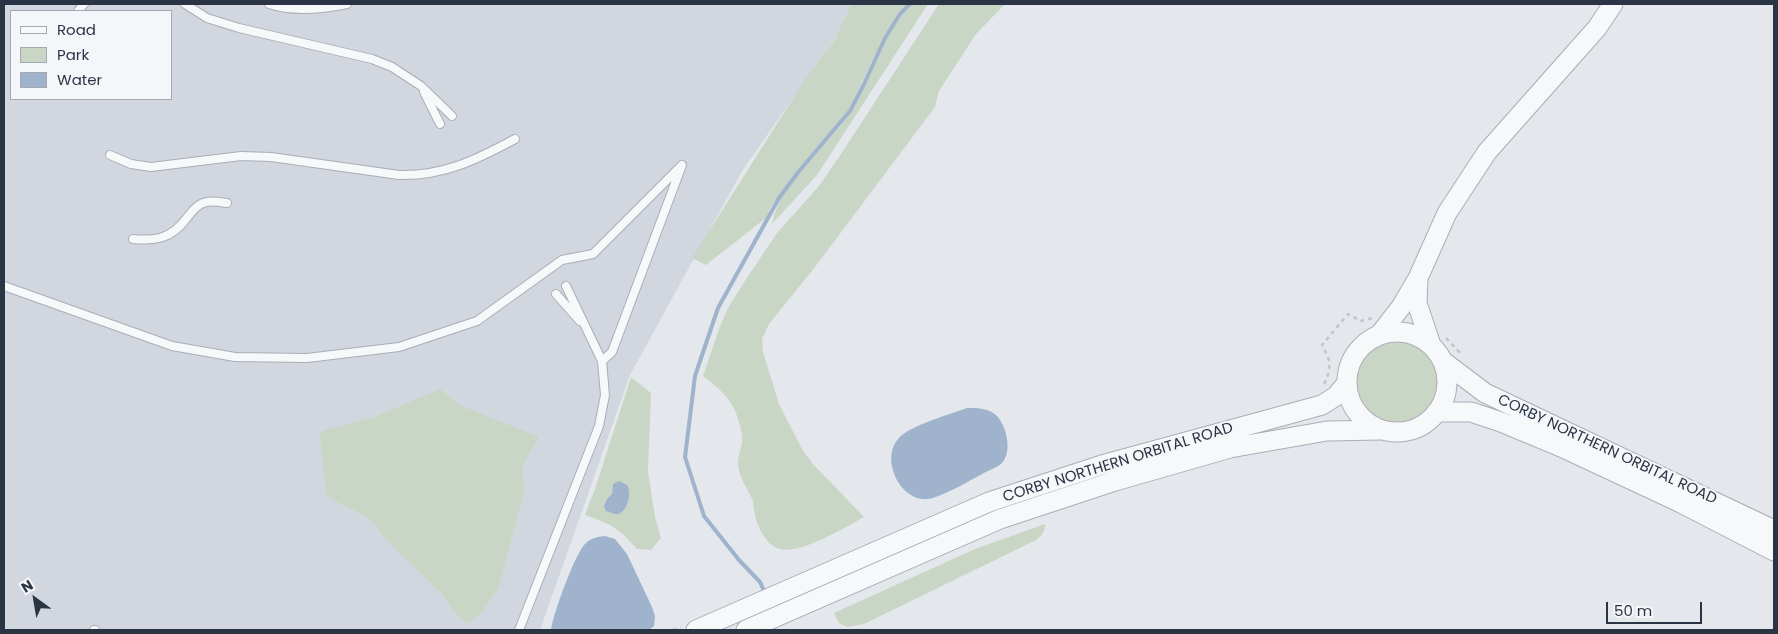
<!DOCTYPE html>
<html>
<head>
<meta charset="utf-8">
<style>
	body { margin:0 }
	#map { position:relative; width:1778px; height:634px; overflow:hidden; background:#e4e7ec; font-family:Poppins,sans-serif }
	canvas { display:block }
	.frame { position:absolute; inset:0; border:5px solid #2b3445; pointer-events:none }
	.legend { position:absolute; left:10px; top:10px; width:162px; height:90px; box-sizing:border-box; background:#f4f6f9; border:1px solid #a4a8b1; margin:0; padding:6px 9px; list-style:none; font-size:15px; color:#2b3445 }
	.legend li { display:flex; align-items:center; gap:10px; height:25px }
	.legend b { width:25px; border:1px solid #a4a8b1 }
	.north { position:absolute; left:10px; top:574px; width:50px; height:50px; -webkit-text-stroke:4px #f4f6f9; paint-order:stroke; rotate:328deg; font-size:14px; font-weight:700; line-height:20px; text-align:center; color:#2b3445 }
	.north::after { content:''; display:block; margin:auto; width:18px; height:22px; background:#2b3445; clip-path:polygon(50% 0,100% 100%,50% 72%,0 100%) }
	.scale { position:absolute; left:1606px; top:602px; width:96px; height:22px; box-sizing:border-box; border:2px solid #2b3445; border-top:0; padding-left:6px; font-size:15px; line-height:18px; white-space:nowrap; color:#2b3445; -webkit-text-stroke:4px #f4f6f9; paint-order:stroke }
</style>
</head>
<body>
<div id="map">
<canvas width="1778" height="634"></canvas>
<div class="frame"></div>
<ul class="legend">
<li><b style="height:6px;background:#f7f8fa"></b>Road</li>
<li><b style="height:14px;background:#c9d6c5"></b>Park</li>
<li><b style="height:14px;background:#9fb4cc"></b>Water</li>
</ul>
<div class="north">N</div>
<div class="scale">50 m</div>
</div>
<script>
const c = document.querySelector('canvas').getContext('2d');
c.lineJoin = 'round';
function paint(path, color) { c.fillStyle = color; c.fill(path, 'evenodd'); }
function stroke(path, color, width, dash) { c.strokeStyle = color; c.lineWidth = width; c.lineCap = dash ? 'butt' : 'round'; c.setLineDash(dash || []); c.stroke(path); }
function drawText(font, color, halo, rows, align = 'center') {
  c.font = font + ' Poppins,sans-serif'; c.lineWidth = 4; c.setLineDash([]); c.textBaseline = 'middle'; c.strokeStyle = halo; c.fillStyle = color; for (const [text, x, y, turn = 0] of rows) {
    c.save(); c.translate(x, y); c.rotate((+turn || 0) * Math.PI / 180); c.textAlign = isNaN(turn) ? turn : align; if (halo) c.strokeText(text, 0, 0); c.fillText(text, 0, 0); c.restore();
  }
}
const built = new Path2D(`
	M4,4H859L742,171L630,375L540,630H4ZM11,11H171V99H11Z`);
const green = new Path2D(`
	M852,4H907L898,13L884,36L848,111L797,170L770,208L766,218L706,265L692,258L804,81L835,39Z
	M912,4H928L817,175L772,224C782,176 827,149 852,110C866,88 873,63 885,40C892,26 902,15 912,4Z
	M939,4H1005L976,34L939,91L935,107L815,267L769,324L762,339L763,352L779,404L802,449L813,464L864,517C846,527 800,555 780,549C765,545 756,524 754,510C753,506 754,502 752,499C747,487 739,478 738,464C738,456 741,449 742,442C743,435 740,425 738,419C733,400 718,387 703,376L719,329L728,308L743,284L777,233L819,186L839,157Z
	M1357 382a40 40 0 1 1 80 0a40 40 0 1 1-80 0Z
	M631,377L651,393L648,471L655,517L661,538L651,550L637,549C619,528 611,524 585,515L596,486Z
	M440,389L459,405L539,437C530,452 516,471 525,488L498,589L481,613L469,623C456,618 450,603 441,593C422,574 402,556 384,537C380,533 378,528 374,524C361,509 339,507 326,494L320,435L324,430L372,418Z
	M1045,524C1045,532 1042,535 1036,540L864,624L847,627L839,623L834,613L975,549Z`);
const water = new Path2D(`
	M967,408C977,408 988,408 996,415C1007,426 1013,453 1001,464C996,468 989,470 984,473C967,482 951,492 933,498C903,507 879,461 898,439C908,426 951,414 967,408Z
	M619,481L627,485C632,492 628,511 618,514C614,515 610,512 606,511L604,506L607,499L612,494L613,484Z
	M605,536L615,539L627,554L652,607L655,616L654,626L649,630H551C553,614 574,557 584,545C590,538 597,537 605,536Z`);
const stream = new Path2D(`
	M765,593L760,582L739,560L704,516L685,457L695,376L718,308L779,198L799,171L850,111L864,84L885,38L900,14L910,4`);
const path = new Path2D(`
	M1446,338L1461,354
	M1324,384C1332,368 1331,361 1322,345L1348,314L1361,321L1373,318
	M673,630L681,627`);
const service = new Path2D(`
	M185,4L207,18L239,28L372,59L392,67L421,86L452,116
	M269,4C293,12 323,9 347,4
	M78,11L84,4
	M424,92L440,124
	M110,155L131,164L151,167L241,156L271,157L399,175C444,176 476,160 515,139
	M133,239C155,241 171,239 186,219C191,213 195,206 203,203C211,200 219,202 227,203
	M4,286L172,346L235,357L307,358L399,347L477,321L562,260L593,254L682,165L612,352L602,361
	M556,294L580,321
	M94,630H95
	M519,630L599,426L605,395L602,361L566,286`);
const tertiary = new Path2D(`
	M1418,279L1417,303L1430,342
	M1347 382a50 50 0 1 1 100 0a50 50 0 1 1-100 0Z
	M1380,334L1401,307L1418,278L1447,213L1487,152L1597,28L1613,4
	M1444,362L1485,393L1774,530
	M1437,412H1471L1501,422L1561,447L1681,503L1774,551
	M696,630L989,502L1102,465L1322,405L1336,396L1346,384
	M746,630L1000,519L1115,481L1230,448L1327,431L1381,430`);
const streetNames = [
	["CORBY NORTHERN ORBITAL ROAD",1607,450,25],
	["CORBY NORTHERN ORBITAL ROAD",1118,463,-17]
];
paint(built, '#d2d6de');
paint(green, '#c9d6c5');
paint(water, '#9fb4cc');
stroke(stream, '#9fb4cc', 4);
stroke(service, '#a9aeb7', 10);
stroke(tertiary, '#a9aeb7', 21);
stroke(path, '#c2c5cb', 2.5, [4, 4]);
stroke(service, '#f7f8fa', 8);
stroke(tertiary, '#f7f8fa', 19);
drawText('15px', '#2b3445', '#f4f6f9', streetNames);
</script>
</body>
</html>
